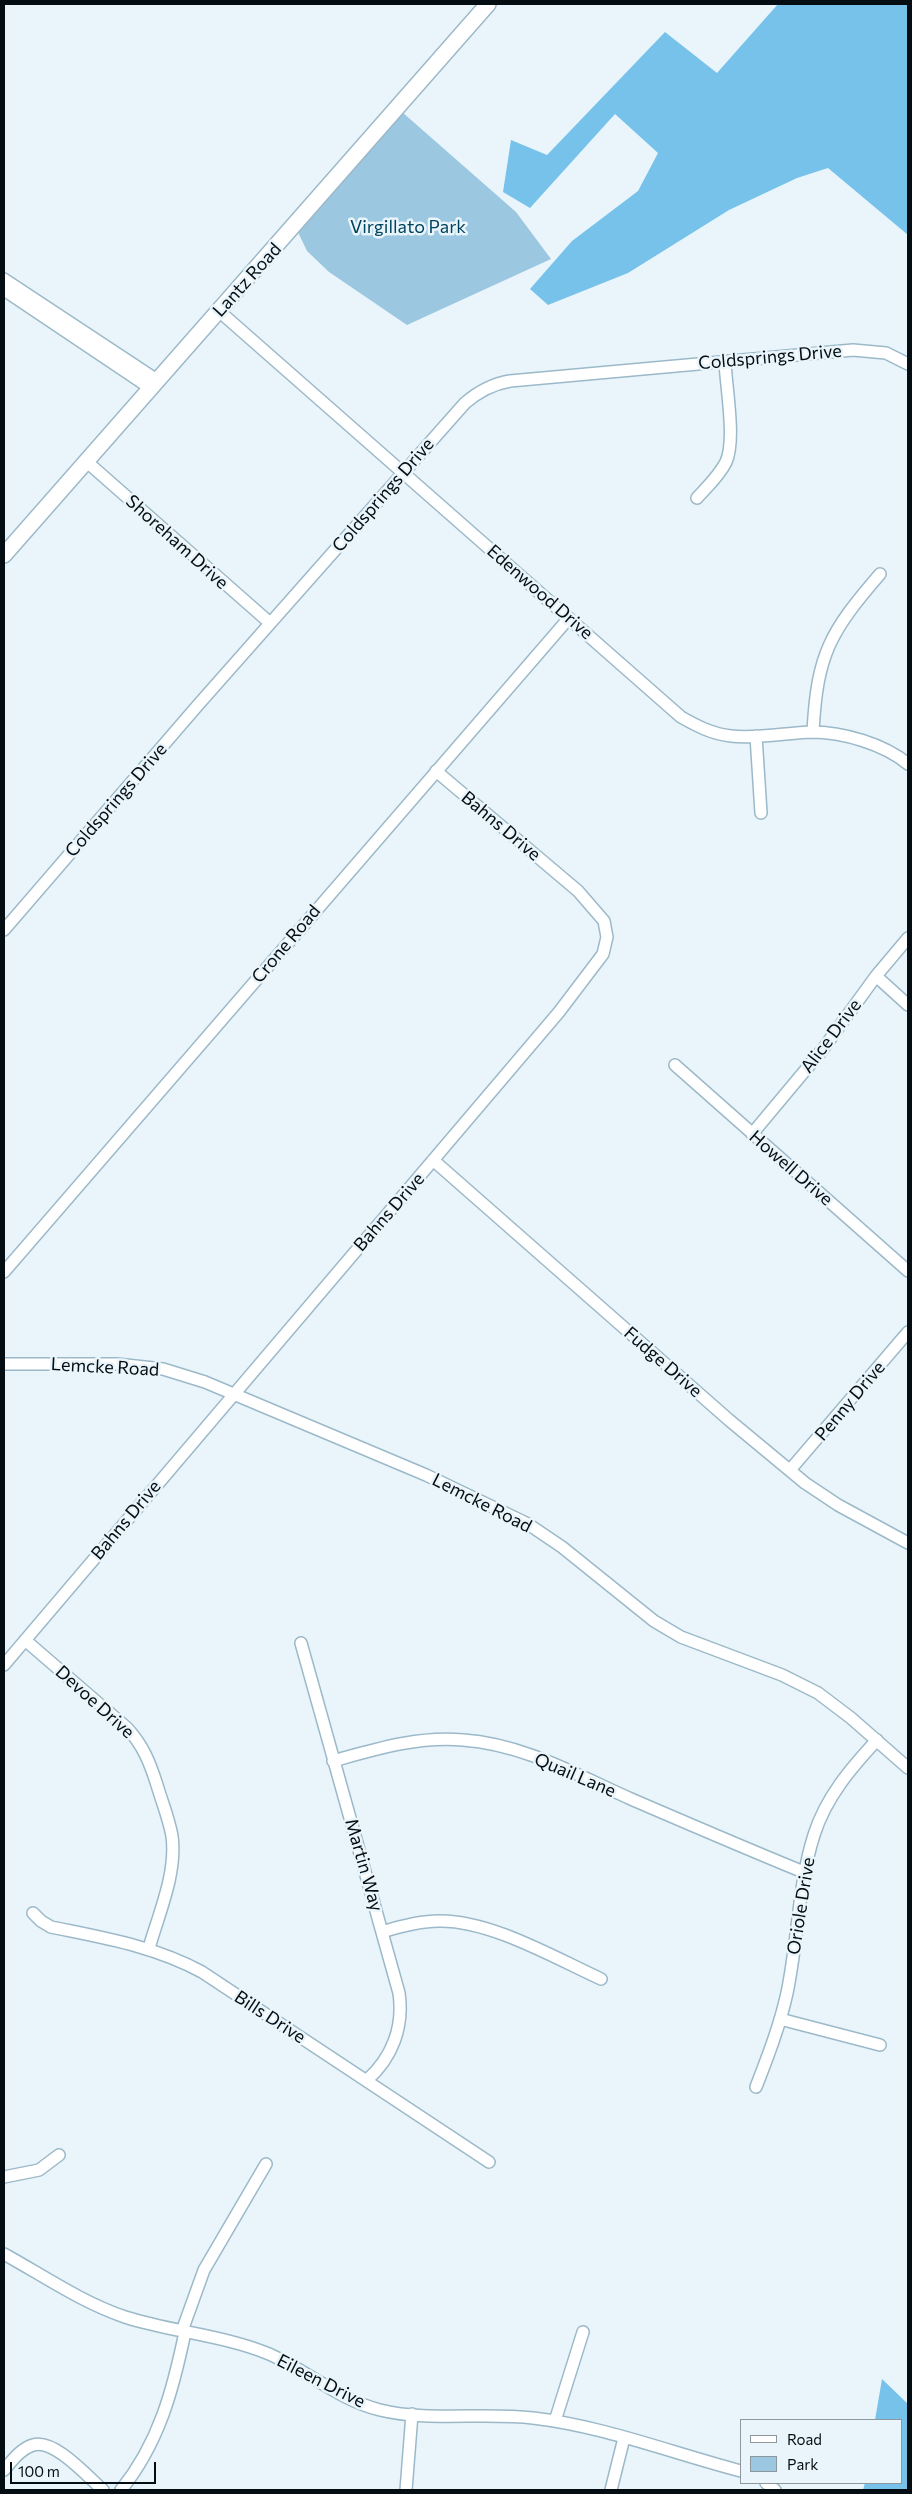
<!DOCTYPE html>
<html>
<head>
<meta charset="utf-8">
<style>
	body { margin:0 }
	#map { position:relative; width:912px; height:2494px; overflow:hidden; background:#e9f5fb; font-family:Commissioner,sans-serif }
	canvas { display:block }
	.frame { position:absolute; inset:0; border:5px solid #040d12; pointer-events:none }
	.legend { position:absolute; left:740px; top:2419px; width:162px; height:65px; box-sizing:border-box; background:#e9f5fb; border:1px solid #8d989e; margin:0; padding:6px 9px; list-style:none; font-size:15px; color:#040d12 }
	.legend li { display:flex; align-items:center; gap:10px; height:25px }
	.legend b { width:25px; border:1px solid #8d989e }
	.scale { position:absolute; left:10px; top:2462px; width:146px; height:22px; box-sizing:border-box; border:2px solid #040d12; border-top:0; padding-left:6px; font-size:15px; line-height:18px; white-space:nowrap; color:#040d12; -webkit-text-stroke:4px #e9f5fb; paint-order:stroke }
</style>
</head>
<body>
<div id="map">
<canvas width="912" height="2494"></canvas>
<div class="frame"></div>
<ul class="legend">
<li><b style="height:6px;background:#fff"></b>Road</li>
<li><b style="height:14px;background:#9bc7e0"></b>Park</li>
</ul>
<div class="scale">100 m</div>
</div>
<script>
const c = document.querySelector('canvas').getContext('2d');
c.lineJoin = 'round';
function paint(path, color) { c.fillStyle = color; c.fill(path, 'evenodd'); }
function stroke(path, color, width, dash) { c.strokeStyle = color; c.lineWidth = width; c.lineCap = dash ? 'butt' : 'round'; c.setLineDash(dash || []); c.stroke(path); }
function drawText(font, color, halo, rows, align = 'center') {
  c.font = font + ' Commissioner,sans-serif'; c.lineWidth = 5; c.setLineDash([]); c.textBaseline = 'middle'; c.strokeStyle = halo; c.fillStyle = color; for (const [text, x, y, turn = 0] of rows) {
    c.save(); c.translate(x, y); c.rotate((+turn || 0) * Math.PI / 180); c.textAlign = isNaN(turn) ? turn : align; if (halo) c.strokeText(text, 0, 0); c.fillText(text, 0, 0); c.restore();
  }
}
const green = new Path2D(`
	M402,112L516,212L551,259L407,325L329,272L307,251L296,228Z`);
const forest = new Path2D(`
	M778,4H908V235L828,168L797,178L729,210L628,273L548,305L530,289L572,241L638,191L658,153L615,114L530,208L503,192L511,140L547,155L665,32L717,73Z
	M882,2379L908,2404V2490H863L865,2483H901V2420H875Z`);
const street = new Path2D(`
	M4,279L157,380
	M4,290L150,388
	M219,311L681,717C697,726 712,734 731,736C757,739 785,733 811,732C843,732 884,744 908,764
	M86,461L270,623
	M697,498C707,487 719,476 726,462C736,440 726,387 725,362
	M813,732C817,654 830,632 880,574
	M756,736L761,813
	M4,930L198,705L465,403C479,391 492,384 510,381L853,350L886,353L908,364
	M876,976L908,1005
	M675,1065L908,1271
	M752,1134L823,1049L876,976L908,938
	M433,1160L729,1420L805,1483L838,1505L908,1543
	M4,1272L569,618
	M4,1364H117L163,1369L205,1382L426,1475L528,1524L562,1547L654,1621L681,1637L782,1675L818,1693L851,1718L908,1768
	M790,1470L908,1332
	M25,1640L127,1728C143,1745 150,1763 157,1785C162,1802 169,1819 172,1836C177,1873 159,1913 149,1948
	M301,1643L399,1993C404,2027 392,2058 367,2080
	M4,1665L559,1012L603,954L607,937L604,921L578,891L436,771
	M333,1761C376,1749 418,1736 463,1740C523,1744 577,1775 631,1799C689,1824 747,1849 806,1873
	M33,1913L41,1921L51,1927C104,1938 154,1946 202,1972L489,2162
	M382,1932C401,1926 419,1921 439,1921C490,1920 555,1958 601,1979
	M780,2019L880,2045
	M756,2087C768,2056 780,2025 787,1993C798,1941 798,1885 814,1835C826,1797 851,1768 877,1740
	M4,2177L39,2170L59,2155
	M4,2254C44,2276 81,2302 125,2317C172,2332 223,2335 269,2354C308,2371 339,2400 380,2410C429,2422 483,2412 533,2418C603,2426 672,2453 741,2471
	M182,2331L204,2270L266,2164
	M555,2421L583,2332
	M4,2470C12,2461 20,2449 33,2445C54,2438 88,2477 103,2490
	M766,2483L775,2490
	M121,2490C159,2443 173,2390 185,2332
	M406,2490L412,2414
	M611,2490L624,2438`);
const secondary = new Path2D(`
	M4,555L488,4`);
const parkNames = [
	["Virgillato Park",408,227]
];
const streetNames = [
	["Lantz Road",247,280,-48],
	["Coldsprings Drive",770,357,-5],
	["Coldsprings Drive",383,495,-49],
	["Shoreham Drive",177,542,42],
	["Edenwood Drive",540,592,41],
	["Coldsprings Drive",116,800,-49],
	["Bahns Drive",501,826,40],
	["Crone Road",286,944,-50],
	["Alice Drive",831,1036,-53],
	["Howell Drive",791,1168,41],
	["Bahns Drive",389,1212,-49],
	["Fudge Drive",663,1362,41],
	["Lemcke Road",105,1367,3],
	["Penny Drive",850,1401,-50],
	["Lemcke Road",482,1503,27],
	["Bahns Drive",126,1520,-50],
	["Devoe Drive",95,1702,42],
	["Quail Lane",575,1775,23],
	["Martin Way",364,1865,74],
	["Oriole Drive",801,1906,-81],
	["Bills Drive",270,2017,33],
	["Eileen Drive",321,2381,27]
];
paint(green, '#9bc7e0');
paint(forest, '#76c2ea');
stroke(street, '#9cb9c9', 14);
stroke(secondary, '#9cb9c9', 18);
stroke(street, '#fff', 11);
stroke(secondary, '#fff', 15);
drawText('18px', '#00435e', '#e9f5fb', parkNames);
drawText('18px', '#040d12', '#e9f5fb', streetNames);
</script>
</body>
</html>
